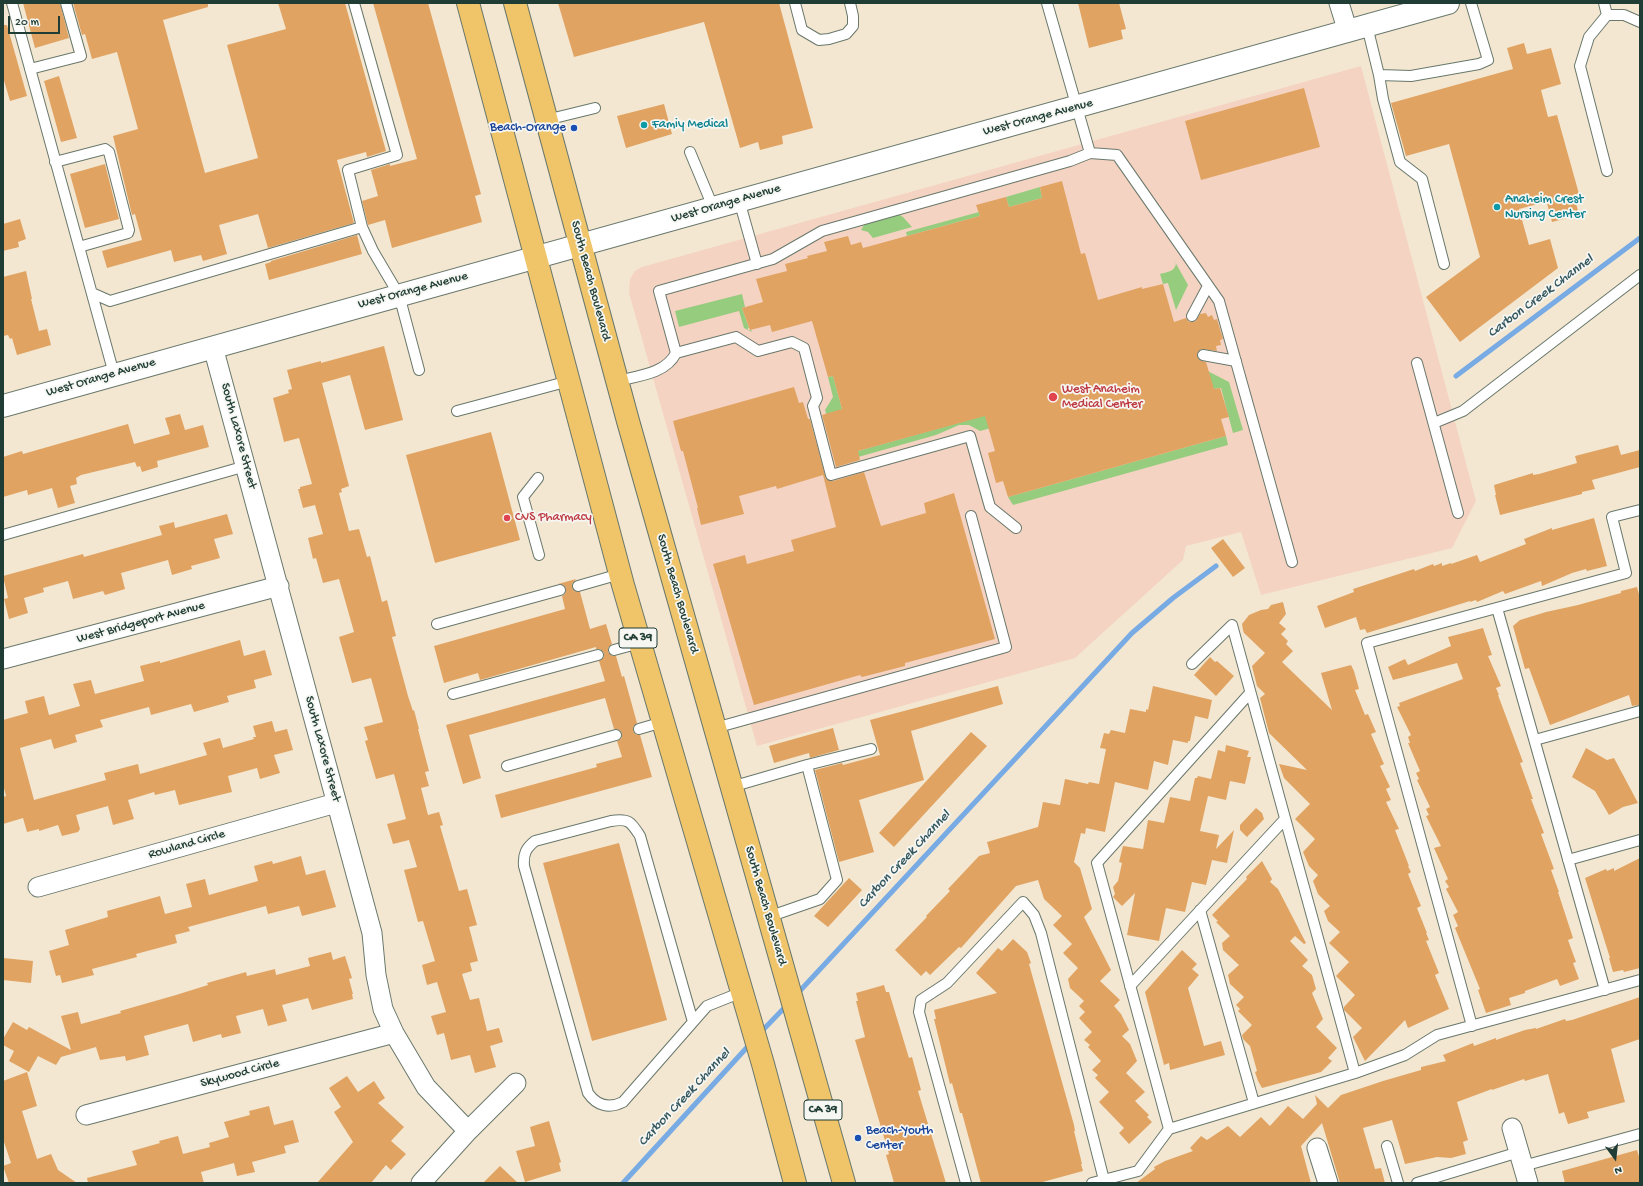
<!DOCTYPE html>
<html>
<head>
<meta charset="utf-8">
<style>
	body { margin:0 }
	#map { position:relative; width:1643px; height:1186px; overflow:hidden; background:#f3e7d2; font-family:"Gochi Hand",sans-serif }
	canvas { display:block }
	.frame { position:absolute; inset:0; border:4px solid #1f3d34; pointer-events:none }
	.north { position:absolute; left:1595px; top:1138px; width:40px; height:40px; -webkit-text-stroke:3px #f6f6f2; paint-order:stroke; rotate:165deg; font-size:11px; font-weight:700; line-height:16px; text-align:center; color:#1f3d34 }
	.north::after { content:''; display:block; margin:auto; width:14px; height:18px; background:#1f3d34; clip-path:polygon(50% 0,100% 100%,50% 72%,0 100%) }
	.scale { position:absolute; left:8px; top:16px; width:52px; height:18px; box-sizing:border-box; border:2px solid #1f3d34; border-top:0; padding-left:5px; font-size:12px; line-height:14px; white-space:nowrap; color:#1f3d34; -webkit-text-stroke:3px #f6f6f2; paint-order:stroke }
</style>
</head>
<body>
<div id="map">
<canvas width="1643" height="1186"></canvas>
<div class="frame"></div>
<div class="north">N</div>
<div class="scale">20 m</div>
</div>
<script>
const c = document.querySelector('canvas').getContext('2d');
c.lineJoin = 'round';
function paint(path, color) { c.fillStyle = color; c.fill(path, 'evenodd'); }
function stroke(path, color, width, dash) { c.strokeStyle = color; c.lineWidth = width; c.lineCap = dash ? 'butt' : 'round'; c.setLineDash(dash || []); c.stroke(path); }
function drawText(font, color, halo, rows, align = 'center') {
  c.font = font + ' "Gochi Hand",sans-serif'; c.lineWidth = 3.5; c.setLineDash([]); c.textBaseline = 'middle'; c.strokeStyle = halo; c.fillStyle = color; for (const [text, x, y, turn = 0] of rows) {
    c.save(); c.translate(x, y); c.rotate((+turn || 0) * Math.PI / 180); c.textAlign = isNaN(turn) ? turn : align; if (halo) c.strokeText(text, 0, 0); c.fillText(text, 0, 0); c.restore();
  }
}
const built = new Path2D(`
	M1361,66L1476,501L1452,548L1261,595L1241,532L1186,546L1183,560L1075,658L757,746L629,293L630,279L635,271L642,267Z`);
const green = new Path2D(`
	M1040,187L1042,198L1009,207L1006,197Z
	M979,212L980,216L907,236L906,232Z
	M898,214L903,217L912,227L873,238L868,232L861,230L865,223Z
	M1174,260L1188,285L1176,310L1168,283L1163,284L1160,274C1167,272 1174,272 1176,264Z
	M742,294L745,307L742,308L749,328H748V330H751L752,332L744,328L739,311L679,327L675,311Z
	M1192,363L1229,382L1243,430L1233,433L1221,388L1214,389Z
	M833,376L842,409L832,434L825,410L833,397L828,377Z
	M1065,393L1038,415L980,431L969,425H959L936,435L844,461L840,456Z
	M1226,436L1228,445L1013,505L1008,497Z`);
const stream = new Path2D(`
	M1456,376L1640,238
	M797,994L1132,633L1173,598L1216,566
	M760,1033L788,1004
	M623,1183L751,1043`);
const building = new Path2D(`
	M23,3H60L69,38L35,48Z
	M73,3H208V7L163,20L205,173L258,158L227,45L286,29L278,3H345L386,151L367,157L366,152L337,160L354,223L268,248L258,214L219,225L227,254L203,261L201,255L174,262L171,250L107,268L102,251L142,240L135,214L132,215L113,136L138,129L117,52L92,59L85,34L82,35Z
	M373,3H428L481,194L475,196L482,222L392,248L385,220L368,225L362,201L378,196L371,170L390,164V166L417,159Z
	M558,3H779L813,128L782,136L783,144L760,150L758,142L740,148L704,22L574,57Z
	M1078,3H1119L1126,29L1121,30L1123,39L1089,48Z
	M3,25H7L27,96L10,101L3,77Z
	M1524,43L1527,54L1551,48L1561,84L1541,90L1548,117L1557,115L1579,194L1574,195L1579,215L1552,222L1547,203L1545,202L1519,209L1529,245L1550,239L1558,268L1460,342L1426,297L1480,257L1449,144L1406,156L1391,103L1513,69L1507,48Z
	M59,76L77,138L61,142L44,81Z
	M1304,88L1320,147L1201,180L1185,121Z
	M664,104L672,134L626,148L617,116Z
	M105,164L119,219L85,228L70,174Z
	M1062,181L1081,254L1085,253L1098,300L1142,287V289L1163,284L1174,322L1186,318L1189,322H1193L1196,321L1200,314L1206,313L1208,317L1212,315L1214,320L1217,319L1223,339L1220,340L1221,345L1216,346L1217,351L1201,349L1197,354L1199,360L1206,362L1214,389L1220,388L1229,417L1221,419L1226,436L1008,497L1003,481L996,483L988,453L995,451L985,416L858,451L860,460L836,467L822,415L842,409L833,376L828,377L812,321L772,332L770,325L750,330L742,308L763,302L756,279L787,271L785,264L808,258L807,256L827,251L824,242L848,236L851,245L861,242L863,248L980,216L976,205L1006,197L1009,207L1042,198L1040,187Z
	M20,219L26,239L18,242L19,247L3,251V224Z
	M357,235L362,254L269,280L265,264L271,262V261Z
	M26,271L32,299H31L39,331L47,329L51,345L17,355L12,338L10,339L8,335L3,336V277Z
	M384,346L403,420L365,430L350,375L322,383L349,486L341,489L342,492L339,493L349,531L359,529L367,557L370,556L382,602L387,600L396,636L392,637L408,696L413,711L414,710L419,729H418L429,771L425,772L429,786L421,788L428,815L439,812L443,825L440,826L459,891L467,889L477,925L469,927L478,961L470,963L472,971L462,974L470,1000L479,998L487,1031L499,1028L503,1042L490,1046L496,1067L475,1073L470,1055L451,1060L444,1033L437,1035L431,1016L446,1012L437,982L427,985L422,965L435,961L423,921L418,922L404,870L417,867L409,840L393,844L387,824L406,819L394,774L376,779L365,741L368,740L364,727L383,722L371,678L352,683L339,637L354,632L339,579L323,583L316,558L313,559L308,538L323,534L315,505L303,508L298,489H300V487L312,484L299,438L284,442L273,398L289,393L288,390L292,389L287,370L321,361V363Z
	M794,387L799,403L803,402L808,419H810L826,479L833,481L864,472L881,526L926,513L924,503L954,493L995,639L905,663V666L862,677L860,675L754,705L713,564L745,555L747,564L794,551L791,540L836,527L823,475L777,489L776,486L739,496L744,514L701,525L697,508H698L683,451H681L673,421Z
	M180,414L185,430L203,425L209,447L157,461L158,467L142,472L140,466L137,467L135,462L81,475L76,478L77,484L70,486L75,503L58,508L52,488L28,495L27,490L3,497V457L22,451L23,454L128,424L134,444L170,434L165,418Z
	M491,432L520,540L435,563L406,455Z
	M1618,445L1621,455L1640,450V467L1592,480L1595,489L1582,492V494L1500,515L1495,495H1496L1494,485L1533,473V475L1539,474L1577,463L1575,456Z
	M227,514L233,534L214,539L220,558L191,566L192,569L172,575L168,560L121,573L125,589L105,595L103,591L73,599L68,581L43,588L44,592L24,598L28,613L9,619L4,599L8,598L3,576L83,554L84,557L162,535L159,526L174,522L175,528Z
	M1594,518L1607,566L1587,571L1586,569L1572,573L1542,586L1541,581L1505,594L1503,591L1477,602L1476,600L1470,602V601L1367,633L1365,629L1360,630L1356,617L1325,628L1317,606L1354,592L1353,589L1414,569L1415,571L1433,564L1434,566L1442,563V566L1451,563V564L1477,555L1480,562L1526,544L1524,539L1552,528V530Z
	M1223,539L1245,568L1233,577L1211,548Z
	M576,579L572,584V587L574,591L580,592L590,629L606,624L612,644L608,648V652L612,656H616L622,677L624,676L637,723L633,727V730L635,734L640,735L652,777L501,818L495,795L597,767L596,764L622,757L617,741L621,739L622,734L620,730L614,729L605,698L469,735L481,778L463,784L446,725L605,681L599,661L604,657V653L600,649H596V647L480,680L478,673L444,683L434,646L565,609L562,596L565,594L566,589L564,585L558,584Z
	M1637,587L1640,598V705L1632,706L1629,695L1550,725L1529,668L1525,669L1513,626L1520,620L1546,612L1578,605L1621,593V591Z
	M1283,602L1286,614L1279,623L1286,629L1281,634L1288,641L1286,644L1293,651L1282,662L1332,710L1321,673L1351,665L1354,671L1359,689L1355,690L1365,715L1368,714L1376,732L1371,734L1384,764L1380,766L1390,787L1386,789L1391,800L1386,802L1399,829L1395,830L1409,866H1408L1411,872L1408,874L1421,906L1417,908L1427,933H1426L1429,940L1426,941L1439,973L1435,975L1449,1009L1408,1028L1405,1020L1365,1061L1353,1037L1362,1028L1344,1010V1007L1355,995L1336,976L1349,962L1329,943L1340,932L1328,921L1324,911L1330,906L1318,894L1313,881L1318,875L1309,866L1303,852L1315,839L1295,819L1310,804L1284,778L1279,764L1307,770L1269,733L1260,698L1265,694L1257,686L1252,666L1265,653L1244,633L1243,630L1242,624L1249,615L1261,610L1268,609L1271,605Z
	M1483,628L1492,655L1488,656L1501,686L1496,688L1499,695H1498L1523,762L1520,763L1533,799H1531L1544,833L1541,834L1554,869L1551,870L1559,892H1558L1573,938L1568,940L1576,962L1573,963L1579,979L1560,986L1557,979L1525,991V993L1509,998L1511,1005L1486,1013L1478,990L1480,989L1455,928L1458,926L1453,915L1458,912L1446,889L1449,887L1445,881L1448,879L1434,848L1441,846L1426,816L1429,815L1426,809L1430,807L1417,780L1419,779L1416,773L1420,771L1408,743H1410L1408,737L1411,735L1397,707L1400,706L1399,703L1463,679L1457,663L1393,680L1388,667L1405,659L1408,665L1451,646L1448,637Z
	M240,640L244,656L265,650L272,675L254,680L256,688L227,696L229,702L194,712L191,704L151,715L149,707L100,720L103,727L75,735L77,742L54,749L51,739L20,748L34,800L106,780L104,773L138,764L140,774L207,755L203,743L220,738L223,748L254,739L253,737H256L253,726L272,721L275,732L287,729L293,750L274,755L280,773L260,779L257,768L228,776L232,792L179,805L175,790L155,795L154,792L128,800L134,819L113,825L108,806L76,815L80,829L78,832L62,836L58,825L39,831V829L27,832L23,818L3,824V797L6,796L3,784V720L28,713L25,701L44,696L49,715L80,706L73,684L91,680L95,694L144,681L140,666L160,661V663Z
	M1210,657L1215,662L1217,661L1234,676L1216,696L1194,675Z
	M998,686L1003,704L911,731L924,780L859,800L874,852L839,862L815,770L842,763L843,765L880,755L870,720Z
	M1153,686L1212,700L1208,719L1195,716L1190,741H1188V743L1173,740L1168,765L1154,761L1148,790L1115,782L1105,832L1086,828L1085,834L1081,833L1074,862L1080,868L1092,909L1084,917L1111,970L1100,981L1120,1000L1114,1006L1121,1014L1129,1030L1122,1036L1130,1044L1137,1061L1126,1073L1145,1092L1135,1101L1149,1115L1147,1117L1152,1122L1129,1144L1119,1133L1124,1128L1099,1102L1109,1092L1095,1078L1098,1075L1092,1070L1101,1061L1088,1047L1090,1045L1084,1040L1092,1032L1079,1018L1085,1012L1079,1006L1084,1001L1070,988L1068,979L1078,968L1063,953L1072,944L1053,925L1062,916L1044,899L1038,880L1016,886L961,948L959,947L930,975L926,971L921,976L895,950L927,917L926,916L950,891L948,889L979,856L990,853L987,842L1038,827L1043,802L1060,805L1065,779L1088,784L1089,782L1099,784L1106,749L1100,748L1104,733L1109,734L1111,730L1125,733L1130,709L1146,712V709L1148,710Z
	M833,728L839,750L810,758L809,753L774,763L769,746Z
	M971,732L987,746L894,847L879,833Z
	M1226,745L1249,751L1247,757H1251L1245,784L1230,781L1226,800L1208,796L1200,831L1219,835L1216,849L1234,830L1227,863L1212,860L1206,885L1192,882L1185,912L1166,908L1159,941L1127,935L1135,893L1122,906L1113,897L1115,894L1113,887L1118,881L1122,863L1119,862L1123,846L1143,849L1148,820L1164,823L1170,797L1190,801L1195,778H1197L1198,776L1211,779L1218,750L1225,752Z
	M1586,748L1607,760L1614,758L1638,803L1623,807L1609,815L1595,791L1572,777Z
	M1256,808L1262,813L1264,819L1247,837L1240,830V825Z
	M619,843L667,1020L592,1041L543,863Z
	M301,856L306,875L325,870L336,907L302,916L299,906L268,914L266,906L188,927L190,931L175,935L177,943L136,954L137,957L92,969L94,975L62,983L60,975L56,976L49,951L69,945L65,930L108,917L107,911L160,896L165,914L192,907L186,884L205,879L209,895L258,881L254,866L272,861L273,864Z
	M1640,858V968L1624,972L1623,970L1613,972L1609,958H1610L1585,878L1606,869L1607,871L1614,868V871Z
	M1262,861L1272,879L1270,882L1278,889L1306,943L1304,944L1295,936L1290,941L1308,960L1302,966L1312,975L1316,989L1312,993L1323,1019L1316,1027L1337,1048L1328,1058L1332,1061L1321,1072L1262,1088L1258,1081L1255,1072L1257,1071L1250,1046L1243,1039L1242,1035L1252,1025L1238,1011L1240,1009L1236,1005L1244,997L1230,984L1228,975L1239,965L1223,950L1222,943L1230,936L1216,922L1218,921L1212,915L1247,879L1246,877Z
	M849,878L862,890L828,927L814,916Z
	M1013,939L1027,952L1031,963L1029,964L1074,1125L1075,1131H1074L1082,1164H1081L1083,1171L1039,1183H981L962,1113H960L952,1083L950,1084L934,1019H936L934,1010L997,993L976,973L998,948L1002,951Z
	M1182,950L1197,964L1192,969L1199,975L1188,988L1204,1046L1221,1041L1225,1055L1170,1070L1169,1063L1164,1065L1145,992Z
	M331,952L333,960L345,956L352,978L349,979L353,994H352L353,999L312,1010L308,998L282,1005L287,1021L268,1026L263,1009L236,1016L241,1033L222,1038L221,1034L193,1042L188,1024L144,1036L149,1055L126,1061L125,1056L100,1060L96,1047L61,1057L56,1065L38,1056L29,1072L9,1061L14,1051L3,1045V1039L13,1022L27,1030L29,1027L71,1050L61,1016L78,1012L81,1024L121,1013L120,1011L176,995L208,985L207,983L246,972L247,976L275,969L276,975L310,966L308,958Z
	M3,958L33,961L31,983L3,980Z
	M884,985L886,992H889L909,1058L912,1057L921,1090L918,1091L946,1183H894L886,1155L889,1154L855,1040L865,1037L856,1001H858L856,993Z
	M1640,997V1039L1611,1049L1625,1102L1587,1112L1589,1118L1568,1124L1564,1112L1559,1114L1548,1074L1525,1081L1524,1079L1492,1090V1089L1457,1102L1468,1140L1463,1142L1466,1154L1451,1158L1437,1157L1405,1164L1392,1120L1363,1128L1375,1169L1381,1168L1385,1183H1340L1322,1123L1301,1146L1311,1183H1136L1155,1169L1154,1167L1165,1161L1193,1151L1190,1148L1201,1136L1207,1140L1228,1126L1240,1137L1261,1117L1270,1126L1288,1106L1303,1119L1317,1104L1315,1095L1328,1108L1341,1095L1383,1081L1421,1070V1067L1446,1061L1443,1055L1473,1043L1474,1046L1496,1038V1040L1525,1030L1536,1028V1029L1565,1019L1566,1021L1572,1020Z
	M27,1072L37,1106L22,1111L37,1159L51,1154L58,1170L77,1183H9L3,1166L11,1163L3,1139V1081Z
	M347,1076L358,1092L374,1081L385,1098L378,1103L404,1127L391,1141L406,1154L391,1170L386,1165L371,1183H317L353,1142L334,1112L341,1107L329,1088Z
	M269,1106L274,1125L293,1120L299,1142L284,1146L286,1153L252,1162L255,1172L237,1176L234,1163L201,1172L204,1183H88L87,1178L137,1165L132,1151L160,1143L159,1141L178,1136L183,1154L210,1147L209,1143L229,1137L224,1122L250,1115L249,1111Z
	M549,1121L561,1162L559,1163L561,1171L525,1182L516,1151L535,1146L530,1127Z
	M1637,1150L1640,1160V1183H1565L1562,1171Z
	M500,1166L518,1183H483Z`);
const service = new Path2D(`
	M12,3L114,374
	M354,3L397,155L348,170L362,227
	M795,3L802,30L819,40L829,39L846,34L853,26V16L850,3
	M1047,3L1090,153
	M1604,3L1607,15
	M1367,26L1379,75L1411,76L1479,64L1488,60L1471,3
	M30,69L81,56L66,3
	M1379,75L1383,99L1400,162L1422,179L1444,264
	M546,120L595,108
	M690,152L713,207
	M55,162L105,149L109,152L129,230L128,233L79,247
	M1607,171L1580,66L1589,37L1607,15H1624L1640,22
	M739,200L757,264
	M92,293L110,301L362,227L373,251L399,295L419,370
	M1192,316L1208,286
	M676,353L736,337L758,351L792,342L804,348L817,398L813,406L831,475L970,436L990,507L1016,528
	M1203,355L1236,361
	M1417,363L1458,513
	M617,381C637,376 666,374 676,353L659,291L773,259L822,231L1070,161L1090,153L1117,155L1219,301L1292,562
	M457,411L569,381
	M1434,423L1463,411L1640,275
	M538,478L523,497L539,555
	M3,535L246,466
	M578,586L620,574
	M1497,608L1605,990
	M437,624L560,590
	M614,650L640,643
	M1192,664L1232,625L1355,1073
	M453,694L598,655
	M715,728L1006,647L971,516
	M639,729L663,722
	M1535,740L1640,711
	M507,766L616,735
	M731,787L807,765
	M1568,860L1640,840
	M1200,910L1254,1103
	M768,917L820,899L837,880L807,765L871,749
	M1130,986L1285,819
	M693,1022L640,836C631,822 629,818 611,821L535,841C526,848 523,854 524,866L588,1093C597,1106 609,1109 623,1102L707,1006L742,992
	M1472,1026L1367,643L1626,573L1612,517L1640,510
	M1169,1129L1097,863L1250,693
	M1387,1146L1398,1183
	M1523,1166L1640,1134
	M966,1183L919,1012L921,1000L947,983L1023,902L1034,915L1041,933L1104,1180
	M1092,1183L1138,1171L1169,1129L1355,1073L1405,1055L1437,1035L1640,980
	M1417,1183L1519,1152`);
const minor = new Path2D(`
	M1339,3L1348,32
	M213,347L372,933L376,975L383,1009L394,1033L426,1087L468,1131
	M3,659L279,586
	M38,887L336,803
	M86,1115L394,1033
	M1512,1128L1528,1183
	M1317,1148L1328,1183
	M421,1183L468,1131L516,1083`);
const tertiary = new Path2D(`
	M3,406L1448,3`);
const primary = new Path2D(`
	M468,3L623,585L763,1064L795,1183
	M515,3L628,421L844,1183`);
const markers = [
	[644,125,4,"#0f9aa8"],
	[574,128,4,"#1a4fb4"],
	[1497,207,4,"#0f9aa8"],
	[1053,397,5,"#e0444e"],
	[507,518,4,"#e0444e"],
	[858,1138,4,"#1a4fb4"]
];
const shields = [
	[638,638,38],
	[823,1110,38]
];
const shieldNames = [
	["CA 39",638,638],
	["CA 39",823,1110]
];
const streetNames = [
	["West Orange Avenue",1038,118,-15],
	["West Orange Avenue",726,204,-16],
	["South Beach Boulevard",590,281,75],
	["West Orange Avenue",413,291,-15],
	["West Orange Avenue",101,378,-16],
	["South Laxore Street",238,436,75],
	["South Beach Boulevard",677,594,74],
	["West Bridgeport Avenue",141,623,-15],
	["South Laxore Street",322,749,75],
	["Rowland Circle",187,845,-16],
	["South Beach Boulevard",765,906,74],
	["Skywood Circle",240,1074,-15]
];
const cultureNames = [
	["Famiy Medical",652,125],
	["Anaheim Crest",1505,200],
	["Nursing Center",1505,215]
];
const transitNames = [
	["Beach-Orange",566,128],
	["Beach-Youth",866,1131,"left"],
	["Center",866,1146,"left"]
];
const healthNames = [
	["West Anaheim",1062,390],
	["Medical Center",1062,405],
	["CVS Pharmacy",515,518]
];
const waterNames = [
	["Carbon Creek Channel",1541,297,-37],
	["Carbon Creek Channel",905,860,-47],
	["Carbon Creek Channel",685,1098,-47]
];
paint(built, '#f5d3c2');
paint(green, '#96cc7e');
stroke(stream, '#78aae3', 5);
paint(building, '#e0a362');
stroke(service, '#69786b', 12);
stroke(minor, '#69786b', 21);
stroke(tertiary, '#69786b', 24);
stroke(primary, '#69786b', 24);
stroke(service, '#fff', 10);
stroke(minor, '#fff', 19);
stroke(tertiary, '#fff', 22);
stroke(primary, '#f0c469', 22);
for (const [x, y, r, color] of markers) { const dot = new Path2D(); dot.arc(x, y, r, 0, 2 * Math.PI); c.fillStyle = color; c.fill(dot); stroke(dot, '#f6f6f2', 1.5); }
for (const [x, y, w] of shields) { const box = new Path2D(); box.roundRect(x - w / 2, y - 10, w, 20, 3); c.fillStyle = '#f6f6f2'; c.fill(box); stroke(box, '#1f3d34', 1); }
drawText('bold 12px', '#1f3d34', null, shieldNames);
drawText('13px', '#1f3d34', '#f6f6f2', streetNames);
drawText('13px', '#0d838f', '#f6f6f2', cultureNames, 'left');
drawText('13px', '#164399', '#f6f6f2', transitNames, 'right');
drawText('13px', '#be3a42', '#f6f6f2', healthNames, 'left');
drawText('italic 14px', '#355860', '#f6f6f2', waterNames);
</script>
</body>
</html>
